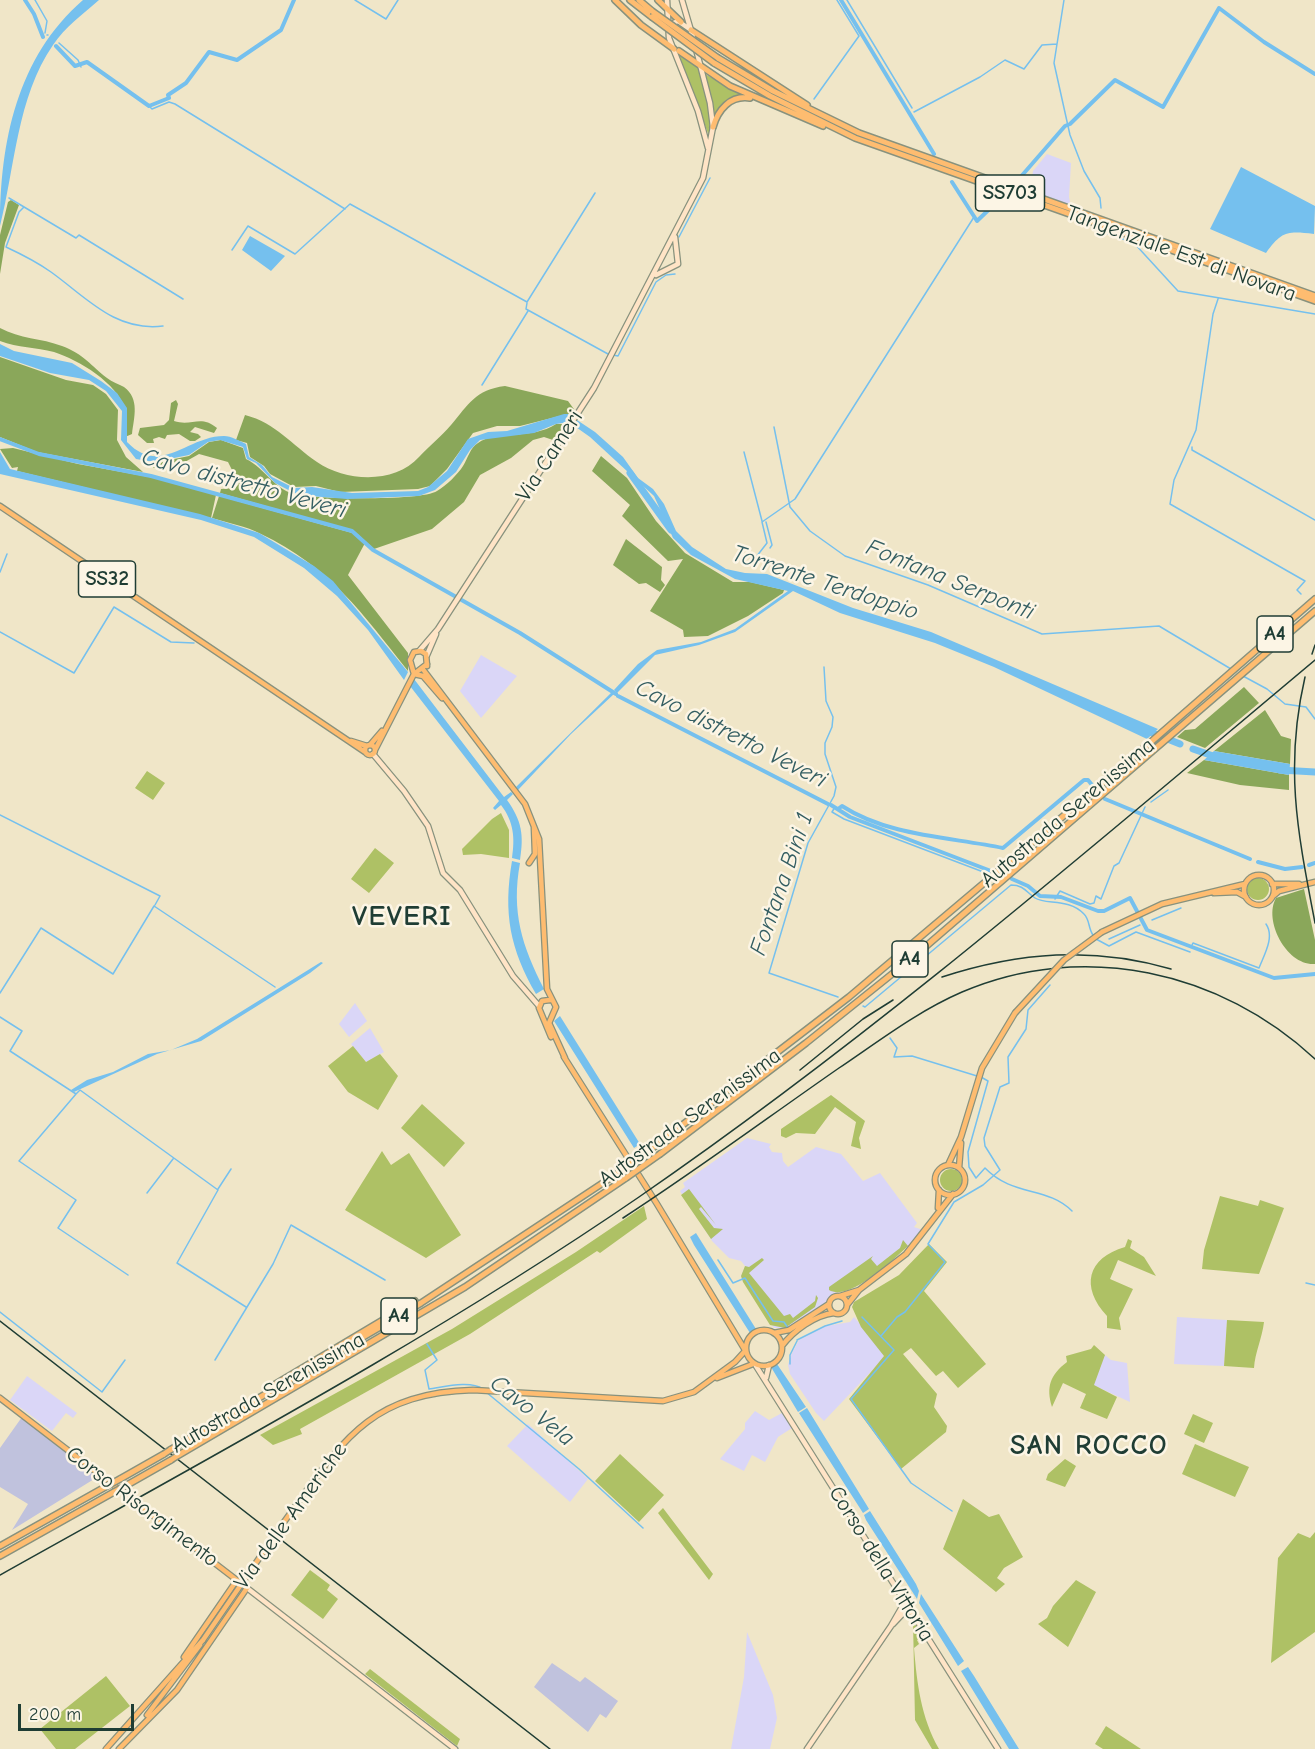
<!DOCTYPE html>
<html>
<head>
<meta charset="utf-8">
<style>
	body { margin:0 }
	#map { position:relative; width:1315px; height:1749px; overflow:hidden; background:#f0e6c8; font-family:"Comic Neue",sans-serif }
	canvas { display:block }
	.scale { position:absolute; left:18px; top:1704px; width:116px; height:27px; box-sizing:border-box; border:3px solid #1f3d34; border-top:0; padding-left:8px; font-size:18px; line-height:21px; white-space:nowrap; color:#1f3d34; -webkit-text-stroke:4px #fcf5e5; paint-order:stroke }
</style>
</head>
<body>
<div id="map">
<canvas width="1315" height="1749"></canvas>
<div class="scale">200 m</div>
</div>
<script>
const c = document.querySelector('canvas').getContext('2d');
c.lineJoin = 'round';
function paint(path, color) { c.fillStyle = color; c.fill(path, 'evenodd'); }
function stroke(path, color, width, dash) { c.strokeStyle = color; c.lineWidth = width; c.lineCap = dash ? 'butt' : 'round'; c.setLineDash(dash || []); c.stroke(path); }
function drawText(font, color, halo, rows, align = 'center') {
  c.font = font + ' "Comic Neue",sans-serif'; c.lineWidth = 5; c.setLineDash([]); c.textBaseline = 'middle'; c.strokeStyle = halo; c.fillStyle = color; for (const [text, x, y, turn = 0] of rows) {
    c.save(); c.translate(x, y); c.rotate((+turn || 0) * Math.PI / 180); c.textAlign = isNaN(turn) ? turn : align; if (halo) c.strokeText(text, 0, 0); c.fillText(text, 0, 0); c.restore();
  }
}
const built = new Path2D(`
	M1047,154L1071,163L1069,197L1071,207L1027,192L1036,185L1032,178L1033,171Z
	M481,655L517,676L481,718L460,691Z
	M355,1003L367,1021L349,1037L339,1024Z
	M370,1028L384,1052L366,1062L351,1044Z
	M747,1138L771,1144L769,1147L772,1152L782,1153L783,1161L788,1167L816,1147L841,1154L863,1181L880,1173L917,1223L914,1227L923,1230L890,1263L855,1287L834,1293L822,1306L787,1328H774L743,1282L741,1276L745,1266L741,1261L729,1258L712,1241L680,1191L685,1187L683,1183Z
	M854,1317L883,1351L884,1358L824,1421L816,1413L790,1374L788,1365L791,1355L799,1340L826,1326L850,1322Z
	M1177,1317L1227,1320L1224,1366L1174,1364Z
	M1105,1355L1111,1360L1127,1363L1130,1402L1093,1385Z
	M27,1376L77,1413L73,1418L66,1413L52,1431L10,1400Z
	M755,1411L769,1420L782,1413L792,1428L778,1437L765,1462L752,1455L744,1471L720,1459L745,1429V1423Z
	M528,1424L588,1479L570,1502L507,1446Z
	M747,1632L773,1695L777,1718L770,1749H731L744,1677Z`);
const industrial = new Path2D(`
	M22,1417L99,1476L12,1530L28,1504L0,1487V1448Z
	M552,1663L580,1682L585,1677L618,1701L606,1718L600,1714L588,1732L534,1687Z`);
const green = new Path2D(`
	M679,55L700,69L710,113L709,136Z
	M705,74L743,95L722,105L714,117Z
	M147,771L165,783L153,800L135,788Z
	M501,813L509,830V858L481,854L463,855L462,849L492,819Z
	M375,848L394,863L369,893L351,879Z
	M1247 889a11 11 0 1 1 22 0a11 11 0 1 1-22 0Z
	M353,1046L366,1062L380,1054L398,1076L378,1110L348,1092L328,1066Z
	M831,1095L865,1121L859,1138L861,1149L851,1146L856,1122L835,1107L815,1134L796,1133L786,1138L781,1136V1129Z
	M422,1104L465,1143L444,1167L401,1128Z
	M382,1151L391,1165L409,1153L461,1235L426,1258L345,1210Z
	M940 1180a11 11 0 1 1 22 0a11 11 0 1 1-22 0Z
	M689,1189L716,1225L701,1207L699,1209L714,1228L723,1229L711,1239L681,1195Z
	M1220,1196L1258,1206L1260,1200L1284,1208L1259,1274L1202,1269L1204,1250Z
	M644,1206L647,1219L600,1253L597,1251L470,1334L300,1429L302,1434L273,1445L260,1435L452,1329L576,1252Z
	M1128,1239L1132,1241L1130,1248L1144,1257L1156,1276L1118,1260L1110,1279L1133,1289L1119,1318L1121,1330L1107,1328V1316C1080,1287 1087,1258 1125,1247Z
	M903,1240L908,1246C893,1260 849,1302 829,1290V1287L873,1256L871,1259L877,1266L900,1248Z
	M929,1244L947,1262L924,1291L986,1364L958,1388L943,1371L936,1376L911,1348L903,1354L937,1394L934,1407L947,1426L946,1432L901,1469L849,1399L884,1356L861,1327L852,1307L854,1302L899,1275Z
	M762,1258L764,1260L749,1273L784,1316L790,1314L793,1318L815,1301L816,1295L818,1298L815,1307L785,1328L770,1325L743,1282L741,1276L745,1266L749,1267Z
	M1227,1320L1264,1322C1262,1339 1255,1352 1254,1368L1224,1366Z
	M1094,1345L1105,1355L1094,1385L1117,1397L1107,1419L1080,1408L1086,1394L1063,1383L1052,1407C1046,1387 1050,1375 1067,1362L1066,1356L1091,1349Z
	M1193,1414L1213,1423L1204,1443L1184,1434Z
	M1195,1444L1249,1467L1235,1497L1182,1474Z
	M620,1454L664,1495L639,1522L595,1481Z
	M1065,1459L1076,1466L1065,1487L1046,1480L1048,1474Z
	M963,1499L989,1517L999,1514L1023,1557L1004,1568L997,1578L1005,1584L996,1592L943,1549Z
	M663,1508L713,1574L709,1580L658,1513Z
	M1315,1532V1632L1271,1663L1278,1558L1298,1533L1310,1538Z
	M310,1570L330,1585L327,1590L338,1599L323,1619L291,1595Z
	M1076,1580L1096,1592L1068,1647L1038,1624L1047,1618L1053,1606Z
	M913,1621L923,1637L917,1640L919,1644L914,1648C917,1684 921,1717 939,1749H932L915,1720Z
	M370,1669L460,1739L457,1746L365,1674Z
	M106,1676L130,1706L75,1749H56L40,1729Z
	M1106,1726L1141,1749H1103L1095,1744Z`);
const forest = new Path2D(`
	M11,200L19,205L5,243L0,274V235L8,202Z
	M0,328C20,339 41,338 62,346C84,354 91,366 107,378C112,382 119,384 124,387C140,399 134,417 132,434L125,437C125,428 127,417 125,409C117,383 79,360 54,352C36,347 18,348 0,341Z
	M0,357L66,380L93,385L106,394L118,410L117,440L126,457L143,472L37,452L0,437Z
	M505,386L568,401L576,412L520,426H497L473,433L447,469L430,486L418,489L340,492L316,486L294,487L270,474L264,466L250,457L247,443L236,440L245,415C276,423 292,445 317,462C346,482 395,484 419,457C429,446 442,436 451,425C469,404 475,390 505,386Z
	M176,400L178,404L174,421C192,427 200,414 217,428L214,433L195,427L190,432L198,434L201,437L195,441H190L179,434L167,435L165,439L159,437L153,439L154,443H147L138,435L140,428L164,425L169,420L171,403Z
	M556,424H568L556,441L544,437L533,440L511,458L480,475L464,502L432,529L374,549L354,531L220,493L221,489L235,488L239,484L228,462L199,454L176,467L154,468L150,464L189,456L209,442L221,440L243,448L246,459C265,468 275,491 298,495C319,499 422,501 437,491C446,486 458,474 463,466C468,458 470,448 478,443C496,430 532,440 556,424Z
	M13,448L78,464L160,479L216,495L211,518L17,471L18,467L12,468L0,449Z
	M601,456L627,478L656,521L685,553L733,582H750L784,590L783,593L748,616L708,636L684,637L683,630L650,611L683,559L668,561L622,516L630,505L592,471Z
	M219,496L356,534L365,543L348,575L408,653V671C362,613 330,567 261,534C246,526 228,523 212,518Z
	M626,539L662,567L661,580L665,585L660,592L646,583L639,584L613,565Z
	M1244,687L1259,703L1205,748L1177,737L1185,730L1195,729Z
	M1265,710L1281,736L1291,739L1290,764L1214,751Z
	M1204,760L1289,775V790L1240,785L1187,773Z
	M1304,889L1315,940V964C1287,966 1263,921 1276,898Z`);
const water = new Path2D(`
	M83,0H99C83,14 65,27 53,45C17,97 15,167 0,226C0,142 17,57 83,0Z
	M1241,167L1315,206L1314,234C1287,231 1282,231 1266,253L1210,229Z
	M250,236L285,256L271,271L242,250Z
	M0,344L14,351L72,363L101,381L117,393L127,408V442C161,477 187,436 224,436C231,436 240,441 246,444L249,457L262,465L272,477L294,488L312,487L352,493L418,491L428,487L447,471L468,439L488,432L507,431L564,414H574L569,422L556,424L534,433L480,440L470,450L456,472L435,490L419,496L347,499L298,495L275,483L256,463L247,459L243,447L220,440L208,442L189,455L154,462L136,459L121,440L122,411L106,391L89,380L50,373L0,356Z
	M577,420L595,432L623,457L638,478L653,489L664,504L676,531L692,547L726,569L745,573L767,574L853,608L931,632L1158,729L1147,739L994,667L935,643L840,613L793,591L735,632L699,645L655,655L617,693L614,690L638,664L657,650L701,642L735,629L788,591L735,579L691,555L673,538L654,496L590,437L573,425Z
	M0,452L10,469L200,514L259,533L314,566L333,581L408,672L404,680L368,630L337,596L304,568L254,537L201,520L0,474Z
	M414,679L504,797L511,792L513,794L507,800C522,821 524,835 520,860L512,858C515,838 514,822 501,805L495,810L493,808L499,801L410,686Z
	M612,692L614,694L571,734L518,790L516,787Z
	M1214,751L1290,764L1289,775L1204,760Z
	M512,861L520,863C511,912 522,946 544,989L536,994C510,949 503,913 512,861Z
	M321,962L323,963L310,973L201,1041L157,1054L74,1092L71,1090L87,1080L113,1072L148,1054L171,1050L197,1039Z
	M560,1016L640,1144L634,1148L554,1021Z
	M696,1233L756,1329L750,1333L694,1245L690,1237Z
	M777,1364L806,1407L798,1412L771,1367Z
	M807,1408L866,1504L869,1509L863,1513L799,1413Z
	M870,1511L916,1584L919,1591L917,1599L866,1520L864,1515Z
	M921,1594L964,1661L958,1666L919,1603Z
	M968,1667L974,1676L1019,1749H1009L961,1671Z`);
const stream = new Path2D(`
	M35,0L47,21L45,33
	M355,0L386,19L398,0
	M847,0L912,108
	M1064,0L1054,63L1070,135L1084,171L1100,198L1101,208
	M47,35H48
	M59,43L78,60L81,67
	M814,99L859,36L837,0
	M149,106L152,109L169,102L175,104L345,209
	M914,112L980,77L1005,60L1024,69L1042,45L1057,44
	M9,198L76,238L79,235L183,299
	M24,207L19,212L6,247C21,254 37,262 51,272C86,297 115,332 163,326
	M1095,227L1094,229L1134,243L1178,291L1315,314
	M679,237L710,178
	M232,250L248,226L295,254L350,204L527,302L595,193
	M1218,299L1213,314L1196,430L1174,480L1170,504L1305,581L1297,590L1301,594
	M527,303L526,309L608,354
	M613,355L618,356L656,282L666,275L675,274
	M482,385L528,311
	M774,427L790,507L810,531L845,556L928,585L1042,634L1159,626L1231,669
	M1192,447V450L1208,459L1315,520
	M744,452L762,521
	M766,522L772,545L770,548
	M753,561L767,543L762,522L795,499L974,217
	M0,572L7,554
	M0,632L74,673L114,607L171,642L194,643
	M824,667L826,701L833,717L832,727L825,743V754L836,787L834,796L808,843L769,973L838,997
	M1243,676L1267,689L1285,704L1306,707L1315,719
	M1151,802L1168,790
	M835,807L832,812L844,819L986,873
	M0,815L160,896L155,905
	M1055,899L1060,891L1090,904L1094,903L1096,896L1101,899L1114,866L1119,863L1145,807
	M1152,920L1181,908
	M1096,939L1109,946L1136,932L1190,952
	M1109,939L1140,925
	M1192,945L1193,943L1259,968C1264,955 1275,937 1266,924
	M0,993L41,928L113,974L154,906L275,987
	M863,1006L865,1007L1011,885C1024,885 1026,892 1035,898C1046,905 1069,898 1084,914C1090,920 1088,928 1093,935
	M0,1017L22,1031L10,1051L76,1094L19,1161L76,1200L58,1228L128,1275
	M890,1038L897,1048L894,1057L912,1056L977,1076
	M981,1077L988,1081L968,1152L969,1167L976,1178L985,1168C1013,1197 1047,1186 1072,1211
	M76,1094L80,1090L218,1190L177,1263L246,1307
	M218,1189L231,1169
	M147,1193L173,1159
	M718,1260L733,1283L745,1278L773,1321L784,1322L788,1328
	M1306,1283L1315,1285
	M0,1312L102,1392L125,1360
	M862,1317L894,1350L851,1399L911,1483L952,1511
	M881,1336L897,1317L905,1312L945,1262L928,1244L954,1202L983,1185L1000,1170L985,1146L984,1138L1000,1087L1009,1083L1008,1057L1026,1029L1028,1010L1050,985
	M797,1340L825,1326L842,1321
	M427,1344L437,1360L425,1370L429,1389C444,1387 470,1380 483,1389
	M215,1360L273,1264L291,1225L385,1280
	M790,1364V1355L797,1341
	M486,1392L579,1469L643,1528`);
const canal = new Path2D(`
	M25,0L34,14L43,37
	M841,0L934,154
	M56,46L75,66L87,62L149,106L169,98L168,95L186,83L209,52L237,60L281,30L294,0
	M1018,180L1065,126L1070,124L1115,80L1163,107L1219,8L1264,42L1315,74
	M952,182L977,221L1003,196
	M0,439L39,454L151,476L352,531L373,550L520,633L616,694
	M618,696L828,804
	M1105,799L1250,859
	M831,805L850,817L991,871
	M838,809L842,806C888,836 950,837 1003,848L1084,780H1088L1092,785
	M1258,862L1285,869L1302,867
	M1309,865L1315,863
	M1012,879L1028,886L1040,896L1061,897L1098,911H1104L1130,898L1147,930L1274,978L1315,974`);
const river = new Path2D(`
	M630,473L671,530
	M1145,730L1180,744
	M1193,749L1216,757
	M1280,770L1315,772`);
const secondary = new Path2D(`
	M667,0L669,38L698,111L708,148
	M682,0L694,41
	M669,25L678,21L691,30
	M656,275L678,264L675,237
	M420,650L438,629L594,388L703,178L713,127L710,103L696,49
	M427,655L436,634
	M373,754L404,791L428,826L443,873L460,890L513,976L539,1006
	M756,1366L998,1749
	M766,1378L769,1365
	M247,1588L455,1749
	M893,1624L909,1607
	M807,1749L891,1626L902,1607L901,1596`);
const primary = new Path2D(`
	M0,506L365,752
	M422,668L525,804L539,839L547,989L556,1007L549,1023L565,1058
	M414,674L410,660L414,652L421,651L426,654L427,666
	M414,674L423,676L442,698
	M351,741L367,746
	M365 750a5 5 0 1 1 10 0a5 5 0 1 1-10 0Z
	M370,745L382,731
	M375,750L414,674L427,664
	M529,863L535,854L534,827
	M1244 890a15 15 0 1 1 30 0a15 15 0 1 1-30 0Z
	M1272,884H1299
	M1214,893L1237,892L1246,897
	M1273,896L1279,891L1315,882
	M1102,932L1162,904L1245,884
	M550,1000L542,1001L539,1008L551,1037
	M564,1057L657,1204L745,1350
	M948,1165L961,1137L982,1068L1015,1013
	M935 1180a15 15 0 1 1 30 0a15 15 0 1 1-30 0Z
	M959,1168L961,1143
	M938,1208L939,1190
	M840,1296L859,1290
	M829 1305a9 9 0 1 1 18 0a9 9 0 1 1-18 0Z
	M847,1305L859,1290L906,1254L953,1194
	M746 1348a18 18 0 1 1 36 0a18 18 0 1 1-36 0Z
	M774,1333L789,1330L829,1304
	M782,1346C793,1331 815,1315 834,1313
	M717,1378L753,1364
	M0,1398L247,1588L177,1690L119,1749
	M284,1522C340,1445 366,1393 473,1390L663,1401L694,1392L735,1362L745,1351
	M184,1657L237,1580
	M147,1715L200,1645
	M106,1749L203,1640`);
const highway = new Path2D(`
	M615,0L641,25L674,49
	M630,0L652,17
	M639,0L652,11
	M658,0L681,22
	M691,30L807,105
	M679,51L730,86L823,126
	M718,58L773,91L859,133L1315,296
	M714,63L770,96L855,138L1315,301
	M713,127C718,110 730,95 750,98
	M655,1146L849,997L1144,748L1315,599
	M660,1154L806,1043L917,954L1315,611
	M274,1385L415,1301
	M170,1450L421,1303L621,1171
	M177,1456L465,1287L626,1178
	M120,1479L164,1454
	M127,1485L171,1460
	M0,1546L107,1486
	M0,1556L114,1492`);
const rail = new Path2D(`
	M1312,654L1315,645
	M1305,677C1284,768 1298,834 1315,923
	M942,977C1019,952 1093,946 1171,969
	M800,1070L863,1019L893,1000
	M623,1218C697,1170 767,1118 839,1068C879,1041 918,1011 962,992C1083,940 1221,971 1315,1059
	M0,1321L550,1749
	M0,1575C216,1454 435,1337 639,1197C876,1034 1094,845 1315,660`);
const primaryBridge = new Path2D(`
	M1015,1013L1064,960L1102,932
	M203,1640L284,1522`);
const highwayBridge = new Path2D(`
	M652,11L718,58
	M652,17L714,63
	M621,1171L655,1146
	M626,1178L660,1154
	M164,1454L170,1450
	M171,1460L177,1456
	M107,1486L120,1479
	M114,1492L127,1485`);
const shields = [
	[1010,193,69],
	[107,579,57],
	[1275,634,36],
	[910,959,36],
	[399,1316,36]
];
const shieldNames = [
	["SS703",1010,193],
	["SS32",107,579],
	["A4",1275,634],
	["A4",910,959],
	["A4",399,1316]
];
const streetNames = [
	["Tangenziale Est di Novara",1181,254,20],
	["Via Cameri",550,456,-57],
	["Autostrada Serenissima",1068,813,-40],
	["Autostrada Serenissima",690,1118,-36],
	["Autostrada Serenissima",268,1393,-30],
	["Corso Risorgimento",142,1507,37],
	["Via delle Americhe",291,1516,-54],
	["Corso della Vittoria",881,1564,58]
];
const waterNames = [
	["Cavo distretto Veveri",244,484,15],
	["Fontana Serponti",950,580,22],
	["Torrente Terdoppio",825,583,18],
	["Cavo distretto Veveri",731,734,27],
	["Fontana Bini 1",782,884,-71],
	["Cavo Vela",532,1411,38]
];
const districtNames = [
	["VEVERI",402,917],
	["SAN ROCCO",1089,1446]
];
paint(built, '#dad6f7');
paint(industrial, '#c0c2dd');
paint(green, '#aec165');
paint(forest, '#8aa75a');
paint(water, '#75c0ee');
stroke(stream, '#75c0ee', 1.5);
stroke(canal, '#75c0ee', 4);
stroke(river, '#75c0ee', 7);
stroke(secondary, '#88927e', 7);
stroke(primary, '#88927e', 7);
stroke(highway, '#88927e', 8);
stroke(secondary, '#ffe4c6', 4.5);
stroke(primary, '#febc70', 4.5);
stroke(highway, '#febc70', 5);
stroke(rail, '#1f3d34', 1.5);
stroke(primaryBridge, '#88927e', 7, []);
stroke(highwayBridge, '#88927e', 8, []);
stroke(primaryBridge, '#febc70', 4.5);
stroke(highwayBridge, '#febc70', 5);
for (const [x, y, w] of shields) { const box = new Path2D(); box.roundRect(x - w / 2, y - 18, w, 36, 4.5); c.fillStyle = '#fcf5e5'; c.fill(box); stroke(box, '#1f3d34', 1.5); }
drawText('bold 21px', '#1f3d34', null, shieldNames);
drawText('22px', '#1f3d34', '#fcf5e5', streetNames);
drawText('italic 24px', '#345e62', '#fcf5e5', waterNames);
c.letterSpacing = '1.5px';
drawText('bold 28px', '#1f3d34', '#fcf5e5', districtNames);
c.letterSpacing = '0px';
</script>
</body>
</html>
